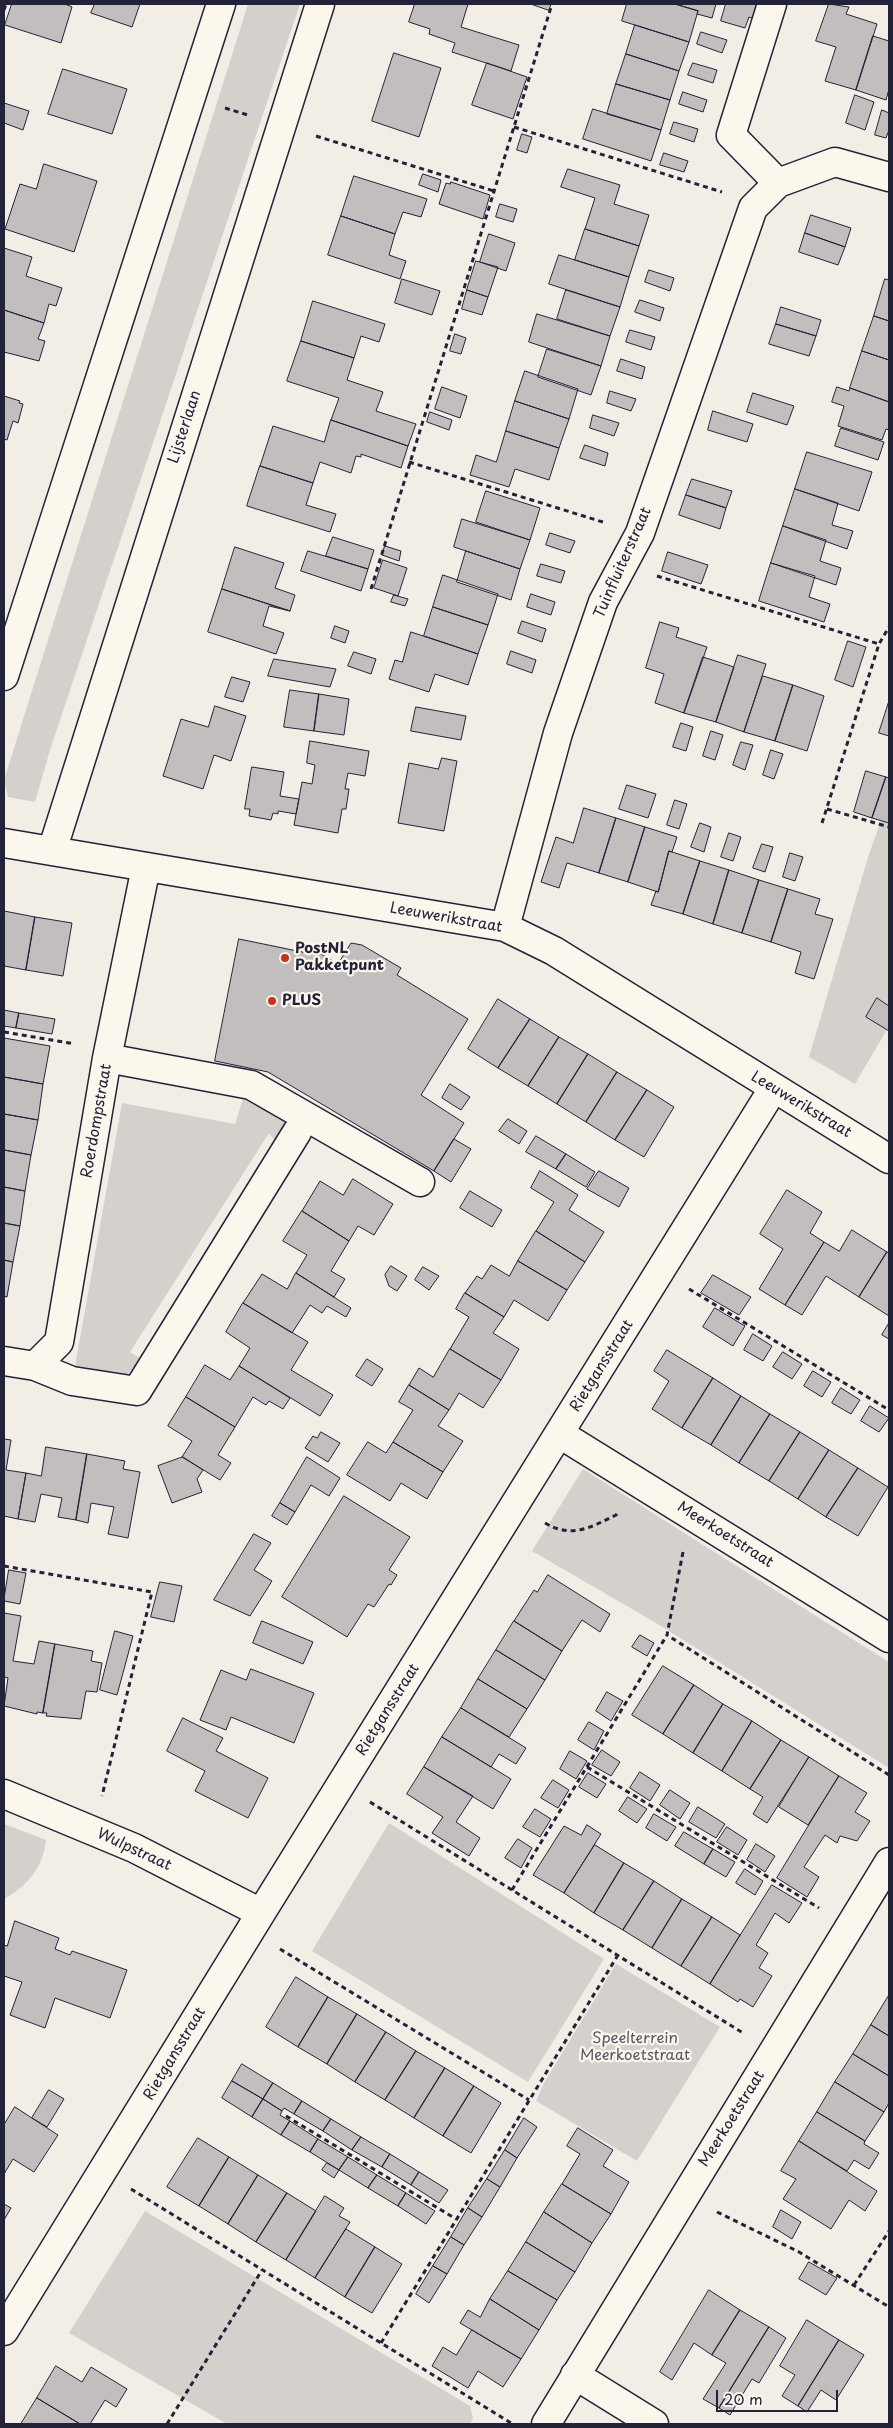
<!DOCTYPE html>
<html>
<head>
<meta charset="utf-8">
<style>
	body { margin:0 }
	#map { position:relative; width:893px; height:2428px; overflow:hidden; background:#f2eee5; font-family:"Playpen Sans",sans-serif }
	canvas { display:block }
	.frame { position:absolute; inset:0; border:5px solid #22223b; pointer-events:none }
	.scale { position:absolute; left:716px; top:2390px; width:122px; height:22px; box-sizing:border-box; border:2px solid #22223b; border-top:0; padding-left:6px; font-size:15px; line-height:18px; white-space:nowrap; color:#22223b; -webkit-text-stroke:4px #fbf7ec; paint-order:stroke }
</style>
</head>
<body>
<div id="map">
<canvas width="893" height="2428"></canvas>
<div class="frame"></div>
<div class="scale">20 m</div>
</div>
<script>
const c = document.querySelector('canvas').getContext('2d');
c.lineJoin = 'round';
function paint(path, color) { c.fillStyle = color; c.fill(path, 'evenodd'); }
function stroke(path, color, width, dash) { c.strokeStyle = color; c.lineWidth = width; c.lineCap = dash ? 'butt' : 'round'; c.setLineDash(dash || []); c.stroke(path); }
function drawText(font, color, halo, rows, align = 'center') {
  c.font = font + ' "Playpen Sans",sans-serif'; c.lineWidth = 4.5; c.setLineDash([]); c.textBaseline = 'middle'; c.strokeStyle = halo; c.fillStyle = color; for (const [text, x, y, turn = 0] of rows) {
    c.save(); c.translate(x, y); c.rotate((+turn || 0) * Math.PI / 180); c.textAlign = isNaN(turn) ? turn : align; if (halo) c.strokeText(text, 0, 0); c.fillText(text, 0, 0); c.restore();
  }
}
const green = new Path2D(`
	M248,4H300L50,750L35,802L8,797L4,780Z
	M887,804L889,805V1026L855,1084L809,1057L869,854Z
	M243,1099L287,1121L275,1141L269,1133L130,1352L141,1359L125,1377L75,1366L122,1103L235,1124Z
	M583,1469L889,1662V1768L656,1623L532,1551Z
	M389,1823L604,1959L528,2082L312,1951Z
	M4,1824L46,1840C43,1868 27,1886 4,1899Z
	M616,1964L720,2027L637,2161L536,2101L544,2083Z
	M145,2211L470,2406L473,2418L470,2424H227L69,2333Z`);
const building = new Path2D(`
	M12,4H65L72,7L61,43L5,25Z
	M95,4H140L132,27L91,13Z
	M415,4H468L461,27L519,45L511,71L452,52L455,43L429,34L430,29L409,22Z
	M531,4H551L549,10Z
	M627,4H675L698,11L689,42L622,21Z
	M675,4H716L712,18L697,14L698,11Z
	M726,4H765L758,20L749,17L745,28L721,21Z
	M829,4L849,7L846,14L877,24L856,90L825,81L836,47L816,41Z
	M635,25L689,42L679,71L626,54Z
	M701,32L727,40L722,53L697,44Z
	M873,36L889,41V89L886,100L856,90Z
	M394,53L441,68L419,137L372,121Z
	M626,54L679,71L670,100L616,84Z
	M487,63L527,77L513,119L472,105Z
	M693,63L717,70L713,83L688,75Z
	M63,69L127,89L112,134L48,114Z
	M616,84L670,100L661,130L607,114Z
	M683,92L707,100L703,112L679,104Z
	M855,95L874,102L865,130L846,123Z
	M4,103L29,111L23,130L4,123Z
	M593,109L661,130L651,161L583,139Z
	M882,110L889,113V130L886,138L875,135Z
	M674,122L698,129L694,142L670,134Z
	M522,134L532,137L527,153L517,150Z
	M664,153L688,161L684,172L660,165Z
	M44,164L97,181L74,252L5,229L20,184L36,189Z
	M568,169L620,185L614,204L649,215L639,246L585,229L595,198L561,187Z
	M423,174L441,180L438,192L419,185Z
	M354,176L427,199L421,217L403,212L395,234L341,216Z
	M451,182L490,195L483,219L439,204L446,183L450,184Z
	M500,204L517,209L513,222L496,217Z
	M811,215L851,228L845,247L805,233Z
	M341,216L395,234L389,255L406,261L400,279L328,255Z
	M585,229L639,246L629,277L575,260Z
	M805,233L845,247L838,265L799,252Z
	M489,234L515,243L506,271L480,262Z
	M4,248L32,257L26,276L62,288L56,306L49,304L44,323L4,310Z
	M559,255L629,277L620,307L549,284Z
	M476,261L498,267L488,297L467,290Z
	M649,270L674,278L670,291L645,282Z
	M402,279L440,291L432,315L395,303Z
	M885,279L889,280V321L874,316Z
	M467,290L488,297L482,315L462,309Z
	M566,290L620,307L610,336L557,319Z
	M640,300L664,308L660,321L635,312Z
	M313,301L385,324L379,342L361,336L354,358L301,341Z
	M781,307L821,320L816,336L776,324Z
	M4,310L44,323L38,339L45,341L39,361L4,352Z
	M537,314L610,336L601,366L529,342Z
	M874,316L889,321V360L862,351Z
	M776,324L816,336L809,356L769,344Z
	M630,330L655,337L651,350L626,342Z
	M455,334L466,338L461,354L450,351Z
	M301,341L354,358L347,380L383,392L376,411L416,424L408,446L331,420L339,398L287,381Z
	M547,349L601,366L591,395L538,377Z
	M862,351L889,360V402L850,388Z
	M621,359L645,367L642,379L617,371Z
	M525,371L578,389L569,419L515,401Z
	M442,387L467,396L460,418L435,409Z
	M837,387L849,391L850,388L889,402V430L886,429L882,440L838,426L844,406L832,402Z
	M610,391L636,399L631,411L607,403Z
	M753,393L794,406L787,425L747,412Z
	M4,396L20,401L19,403L23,404L18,423L13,421L7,440L4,439Z
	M515,401L569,419L559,448L506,431Z
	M713,411L753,424L747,442L708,430Z
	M430,412L452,420L449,430L427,422Z
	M593,415L619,423L614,436L590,428Z
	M331,420L408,446L401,468L361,454V457L356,456L351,473L320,462L313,483L260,466L273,426L324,442Z
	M841,428L884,442L878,460L835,446Z
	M506,431L559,448L549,480L515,469L509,487L470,475L476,455L496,462Z
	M585,445L608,453L605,466L580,458Z
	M807,452L872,472L859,511L795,489Z
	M260,466L313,483L306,505L336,514L330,532L247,506Z
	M692,479L732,491L726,508L686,495Z
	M795,489L838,503L832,525L853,531L847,549L783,526Z
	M486,491L540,508L530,540L476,522Z
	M686,495L726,508L720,529L679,515Z
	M462,519L530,540L520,569L454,547Z
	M783,526L826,540L820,561L841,568L836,585L771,563Z
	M550,533L575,541L570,553L546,545Z
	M333,537L374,550L368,569L326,556Z
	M385,546L401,551L399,561L382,555Z
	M235,547L284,563L275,588L295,595L290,611L222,589Z
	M308,551L368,569L361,591L301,571Z
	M466,551L520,569L511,600L457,582Z
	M668,552L708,565L701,584L662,571Z
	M383,560L407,568L398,596L374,588Z
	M771,563L815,576L809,597L830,604L824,622L759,601Z
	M541,564L565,571L561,583L537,576Z
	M443,575L498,594L488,625L433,607Z
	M222,589L290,611L269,606L263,626L284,633L276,654L208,632Z
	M531,594L555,602L551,615L527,607Z
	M394,595L408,599L405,606L391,602Z
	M433,607L488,625L478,654L424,636Z
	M522,621L546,629L542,642L518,633Z
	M660,622L679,628L676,637L707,647L684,713L655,703L664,674L646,668Z
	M335,626L349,631L345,643L331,638Z
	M411,632L478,654L468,685L435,674L429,692L389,679L395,660L402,662Z
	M848,641L866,647L853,687L835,680Z
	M511,651L536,660L532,673L507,664Z
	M354,652L376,659L371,674L348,666Z
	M738,655L766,664L744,732L716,722Z
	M703,657L734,667L716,722L684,713Z
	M274,659L336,669L330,687L268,676Z
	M763,676L793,685L775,741L744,732Z
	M232,677L250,682L243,702L225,697Z
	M793,685L824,696L807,751L775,741Z
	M290,690L319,694L314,731L284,727Z
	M319,694L349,699L344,735L314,731Z
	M889,701V736L879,733Z
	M215,706L246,716L231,761L214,755L203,789L163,776L181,719L208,727Z
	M416,707L466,716L461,740L411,731Z
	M681,723L693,727L686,751L673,747Z
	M711,731L723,735L715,760L703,756Z
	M310,741L369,751L365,776L348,773L345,789H349L346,809H342L338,833L294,825L302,782L312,784L315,765L307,763Z
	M741,742L753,745L745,770L733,765Z
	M771,750L783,754L774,779L763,775Z
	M442,758L457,761L444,831L398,823L409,763L438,769Z
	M252,767L284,772L280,796L299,799L296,814L278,811V814L273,813L271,820L249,816L250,809H245Z
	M866,771L886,777L872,818L854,812Z
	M886,777L889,778V823L872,818Z
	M627,785L656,794L648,818L619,809Z
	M675,800L687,804L679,829L667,825Z
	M584,808L616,818L599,873L567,863L559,888L541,882L556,837L573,843Z
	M616,818L645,827L628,882L599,873Z
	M700,823L711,827L704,852L691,847Z
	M645,827L677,837L672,852L669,851L658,892L628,882Z
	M729,833L741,837L733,861L721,857Z
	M762,844L773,847L765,872L753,868Z
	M669,851L700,861L683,914L651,905L656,891L658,892Z
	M790,853L803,857L795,881L783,877Z
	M700,861L729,870L713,924L683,914Z
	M729,870L759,880L742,933L713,924Z
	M759,880L788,889L771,942L742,933Z
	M788,889L820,899L815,914L833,919L814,979L795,973L801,952L771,942Z
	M4,911L35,917L26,970L4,966Z
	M35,917L72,923L63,976L26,970Z
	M239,939L312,954L314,950L338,964L351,943L362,945L401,968L397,975L468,1019L421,1095L464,1123L434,1171L268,1072L215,1061Z
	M877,998L889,1006V1031L866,1017Z
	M498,999L530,1019L498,1068L468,1049Z
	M4,1010L19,1013L16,1028L4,1026Z
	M19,1013L55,1019L52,1034L16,1028Z
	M530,1019L559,1037L528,1086L498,1068Z
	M559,1037L588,1054L557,1104L528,1086Z
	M4,1038L50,1046L43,1084L4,1077Z
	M588,1054L617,1072L586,1122L557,1104Z
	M617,1072L647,1090L615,1140L586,1122Z
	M4,1077L43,1084L38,1120L4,1114Z
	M450,1084L470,1097L461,1110L442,1098Z
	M647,1090L674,1107L644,1157L615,1140Z
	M4,1114L38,1120L31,1155L4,1150Z
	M508,1119L527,1131L519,1144L499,1131Z
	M536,1136L566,1154L556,1169L526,1152Z
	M454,1139L471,1149L451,1182L434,1171Z
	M4,1150L31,1155L25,1191L4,1187Z
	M566,1154L595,1172L586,1187L556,1169Z
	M540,1171L578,1195L569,1210L604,1232L585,1262L536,1231L554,1202L531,1188Z
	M599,1171L629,1188L619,1207L587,1189Z
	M353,1179L393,1204L374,1235L358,1226L349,1241L302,1211L320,1181L343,1195Z
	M4,1187L25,1191L20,1226L4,1223Z
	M787,1190L822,1212L810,1233L824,1242L785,1305L759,1289L783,1249L760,1234Z
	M470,1191L502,1210L492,1227L460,1208Z
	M302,1211L349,1241L331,1271L345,1279L334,1297L296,1273L307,1255L283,1241Z
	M4,1223L20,1226L13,1262L4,1260Z
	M852,1230L887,1252L859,1297L826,1276L802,1315L785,1305L824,1242L839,1251Z
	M536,1231L585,1262L567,1290L518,1261Z
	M887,1252L889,1253V1316L859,1297Z
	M4,1260L13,1262L7,1297L4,1296Z
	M518,1261L567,1290L548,1321L514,1300L504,1317L465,1293L477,1276L482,1279L491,1265L509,1276Z
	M391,1266L407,1276L397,1291L389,1286L385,1275Z
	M423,1267L439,1276L429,1290L415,1280Z
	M296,1273L351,1308L346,1317L327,1306L322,1313L310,1305L292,1333L243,1303L262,1274L287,1289Z
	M713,1275L751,1297L739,1315L701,1293Z
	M465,1293L504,1317L493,1333L519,1349L501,1380L450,1349L469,1317L456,1309Z
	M243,1303L308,1342L291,1370L333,1395L320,1416L239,1366L250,1348L226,1332Z
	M715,1308L745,1326L733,1346L703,1327Z
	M889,1323V1339L882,1335Z
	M753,1334L772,1346L763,1361L744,1350Z
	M450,1349L501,1380L483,1408L459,1393L449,1410L409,1385L419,1368L433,1377Z
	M667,1350L713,1378L682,1428L652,1409L669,1381L654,1371Z
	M783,1352L802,1364L792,1379L773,1367Z
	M367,1359L383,1369L372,1386L356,1376Z
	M205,1365L230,1380L239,1366L290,1398L283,1409L269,1401L266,1405L253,1397L235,1427L186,1397Z
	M813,1371L831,1382L822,1397L804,1386Z
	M713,1378L741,1396L711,1445L682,1428Z
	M409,1385L449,1410L438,1426L463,1441L443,1472L393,1442L413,1410L399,1402Z
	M841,1388L860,1400L851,1414L832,1403Z
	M741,1396L770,1414L739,1463L711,1445Z
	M186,1397L235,1427L218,1455L231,1463L220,1480L182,1457L192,1441L168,1426Z
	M870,1406L889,1418L879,1432L861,1421Z
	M770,1414L800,1432L769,1481L739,1463Z
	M321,1432L340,1443L328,1462L305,1448L313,1436L317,1438Z
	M800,1432L829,1450L798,1499L769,1481Z
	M4,1439L11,1440L6,1470L26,1473L18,1519L4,1516Z
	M368,1442L386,1453L393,1442L443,1472L427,1499L401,1483L390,1501L347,1475Z
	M46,1447L87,1454L76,1520L58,1517L62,1498L41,1494L35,1522L18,1519L26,1473L41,1476Z
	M829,1450L858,1468L826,1517L798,1499Z
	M87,1454L125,1461L123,1469L140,1472L128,1538L108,1534L114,1507L91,1503L88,1523L76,1520Z
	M183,1457L203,1470L197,1479L202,1492L172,1503L158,1466Z
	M307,1457L340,1478L329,1496L311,1485L295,1512L280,1503Z
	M858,1468L888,1487L858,1536L826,1517Z
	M344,1496L410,1537L389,1570L397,1575L391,1585L389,1584L374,1607L368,1604L347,1637L282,1597Z
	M280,1503L295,1512L287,1525L272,1516Z
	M254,1534L271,1543L254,1570L272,1581L250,1616L214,1600Z
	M9,1570L26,1573L20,1604L4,1601Z
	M548,1575L610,1614L600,1632L582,1620L562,1651L514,1621L534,1590L537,1592Z
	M160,1582L182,1586L174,1622L151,1617Z
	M4,1613L21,1616L13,1661L34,1664L39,1641L55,1644L43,1713L37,1712V1714L4,1706L8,1678L4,1677Z
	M262,1621L313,1642L303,1664L253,1643Z
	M514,1621L562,1651L545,1680L496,1650Z
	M115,1631L133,1636L117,1695L100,1690Z
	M640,1635L654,1643L647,1656L632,1647Z
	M55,1644L93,1651L91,1661L102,1663L97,1692L86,1691L81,1719L46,1716L47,1713H43Z
	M496,1650L545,1680L527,1709L478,1679Z
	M663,1666L694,1685L663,1734L632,1715Z
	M251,1669L314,1693L294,1743L231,1717L226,1730L200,1720L221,1670L246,1680Z
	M478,1679L527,1709L509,1737L461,1708Z
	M694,1685L723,1704L693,1753L663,1734Z
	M607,1692L623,1701L611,1721L596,1711Z
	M723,1704L752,1721L722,1771L693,1753Z
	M461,1708L526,1748L516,1764L499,1754L491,1767L442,1737Z
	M183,1718L223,1738L216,1751L268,1778L248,1818L195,1791L205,1771L167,1751Z
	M752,1721L781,1740L750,1789L722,1771Z
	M589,1722L604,1731L594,1750L578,1740Z
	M442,1737L511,1779L493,1809L424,1767Z
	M781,1740L809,1757L767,1823L753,1814L763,1797L750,1789Z
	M602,1750L620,1762L611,1776L592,1765Z
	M570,1751L587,1761L576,1779L560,1769Z
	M809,1757L839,1776L808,1825L779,1807Z
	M424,1767L473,1796L456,1822L480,1838L469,1856L432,1833L443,1817L407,1794Z
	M640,1772L660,1785L650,1801L630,1788Z
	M588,1773L606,1784L597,1798L579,1787Z
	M839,1776L867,1793L855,1812L870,1821L857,1841L840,1836L837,1843L825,1835L804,1867L819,1877L807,1897L777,1878Z
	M553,1780L569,1790L558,1808L541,1798Z
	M670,1790L690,1803L680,1819L660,1805Z
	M628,1797L647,1809L637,1823L619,1811Z
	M698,1807L725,1824L716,1838L689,1822Z
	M535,1809L551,1819L540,1837L523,1827Z
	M654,1814L676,1827L667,1841L646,1828Z
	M587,1825L601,1834L564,1893L533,1875L564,1826L581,1835Z
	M727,1827L747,1840L738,1855L717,1842Z
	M684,1832L713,1849L704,1864L675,1846Z
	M518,1839L532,1848L521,1868L505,1858Z
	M756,1844L775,1856L765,1872L747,1860Z
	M595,1845L624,1863L594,1913L564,1893Z
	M713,1849L735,1862L726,1877L704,1864Z
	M624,1863L654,1881L623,1930L594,1913Z
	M745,1869L763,1881L755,1895L736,1883Z
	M654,1881L682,1899L652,1948L623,1930Z
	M772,1885L802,1903L789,1923L775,1913L756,1945L768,1953L759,1968L772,1976L753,2007L740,1999L738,2002L710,1984Z
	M682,1899L712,1917L681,1966L652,1948Z
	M712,1917L740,1935L710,1984L681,1966Z
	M15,1921L59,1938L55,1949L70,1955L72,1951L127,1970L110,2018L55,1998L45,2028L10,2015L22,1982L4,1976V1945L7,1946Z
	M296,1977L328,1997L298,2047L266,2027Z
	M889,1995V2036L871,2025Z
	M328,1997L357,2014L327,2064L298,2047Z
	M357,2014L386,2032L355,2082L327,2064Z
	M871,2025L889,2036V2076L853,2054Z
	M386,2032L416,2051L385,2100L355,2082Z
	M416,2051L445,2068L414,2118L385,2100Z
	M853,2054L889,2076V2103L884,2112L835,2082Z
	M242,2064L273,2083L263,2099L232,2081Z
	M445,2068L474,2086L443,2136L414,2118Z
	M232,2081L263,2099L252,2117L222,2098Z
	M835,2082L884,2112L865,2141L817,2112Z
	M273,2083L302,2101L294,2114L284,2108L282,2111L263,2099Z
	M474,2086L501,2103L471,2153L443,2136Z
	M49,2090L64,2099L47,2127L32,2118Z
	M263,2099L282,2111L280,2115L290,2121L281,2135L252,2117Z
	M302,2101L331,2119L323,2131L294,2114Z
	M15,2107L58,2135L34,2172L13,2159L4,2174V2125Z
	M817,2112L865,2141L864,2144L879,2153L869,2169L854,2160L847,2171L799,2141Z
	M524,2118L537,2127L517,2158L505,2150Z
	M331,2119L361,2137L352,2150L323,2131Z
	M290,2121L318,2139L310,2152L281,2135Z
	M578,2128L613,2150L603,2166L629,2182L611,2214L562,2184L580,2154L567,2146Z
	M361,2137L390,2154L382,2167L352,2150Z
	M198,2138L229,2157L199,2206L167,2187Z
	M318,2139L348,2157L339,2170L310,2152Z
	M799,2141L877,2191L865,2211L849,2200L831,2229L783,2199L796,2179L781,2171Z
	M505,2150L517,2158L500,2187L487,2179Z
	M390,2154L419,2172L411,2185L382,2167Z
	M229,2157L258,2175L228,2224L199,2206Z
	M348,2157L377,2175L368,2188L339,2170Z
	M327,2163L339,2170L334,2178L322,2170Z
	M419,2172L448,2190L439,2203L411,2185Z
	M258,2175L287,2193L256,2242L228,2224Z
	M377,2175L406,2193L398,2206L368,2188Z
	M487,2179L500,2187L482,2217L468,2208Z
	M562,2184L611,2214L592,2243L544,2212Z
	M287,2193L316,2211L286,2260L256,2242Z
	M406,2193L435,2211L426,2224L398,2206Z
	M325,2196L344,2208L339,2216L350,2222L315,2278L286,2260Z
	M4,2204L11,2208L4,2220Z
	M468,2208L482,2217L464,2245L451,2237Z
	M781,2210L801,2222L792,2239L773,2227Z
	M544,2212L592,2243L575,2272L526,2242Z
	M346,2229L375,2247L345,2297L315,2278Z
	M451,2237L464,2245L447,2274L433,2266Z
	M526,2242L575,2272L557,2300L508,2271Z
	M375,2247L402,2264L372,2313L345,2297Z
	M809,2262L837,2278L826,2295L799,2279Z
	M433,2266L447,2274L429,2303L416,2294Z
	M508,2271L557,2300L539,2330L490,2299Z
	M709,2290L740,2310L712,2355L694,2343L672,2380L660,2372Z
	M490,2299L539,2330L521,2359L460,2323L468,2310L480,2317Z
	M740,2310L769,2327L719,2408L703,2399L726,2363L712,2355Z
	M807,2320L839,2340L798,2406L782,2396L795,2375L780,2366Z
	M769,2327L786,2338L759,2383L752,2379L730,2415L719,2408Z
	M472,2330L521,2359L503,2387L478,2371L468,2388L432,2366L443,2347L456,2355Z
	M839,2340L864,2355L836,2400L821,2390L807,2412L798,2406Z
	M56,2366L82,2382L91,2367L127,2389L116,2407L105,2400L90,2424H80L37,2398Z
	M37,2398L80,2424H21Z`);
const path = new Path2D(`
	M4,10L6,4
	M225,108L248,115
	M514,127L722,192
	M316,136L494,191
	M409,462L606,523
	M657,576L879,644
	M371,589L552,4
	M827,809L889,827
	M822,823L879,644L889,627
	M4,1032L75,1044
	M689,1289L889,1410
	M545,1523C572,1539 591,1527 616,1515L619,1511
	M683,1552L667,1635L889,1775
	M4,1566L152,1592L102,1796
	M587,1767L819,1908
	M370,1802L743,2033
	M512,1890L667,1635
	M280,1949L529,2100
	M286,2116L456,2219
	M131,2189L511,2423
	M717,2212L799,2252L889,2307
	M854,2285L889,2231
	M381,2343L618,1955
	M167,2424L262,2270`);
const minor = new Path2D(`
	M772,4L731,135L778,183
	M4,676L221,4
	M4,843L505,927L554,951L889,1159
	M52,851L320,4
	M505,927L558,733L603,602L640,533L753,208L778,183L835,162L889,177
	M107,1058L251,1085L420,1182
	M4,1361L35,1366L72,1381L137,1391L297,1132
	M35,1366L59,1342L107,1058L146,867
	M560,1434L889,1638
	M4,1794L134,1848L261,1913
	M4,2331L261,1913L773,1089
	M575,2375L654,2424
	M546,2424L889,1862`);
const markers = [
	[285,958,5,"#c8321e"],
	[272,1001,5,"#c8321e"]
];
const streetNames = [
	["Lijsterlaan",185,427,-72],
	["Tuinfluiterstraat",623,563,-66],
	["Leeuwerikstraat",446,918,10],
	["Leeuwerikstraat",801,1105,31],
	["Roerdompstraat",97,1121,-80],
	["Rietgansstraat",602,1366,-58],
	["Meerkoetstraat",725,1535,32],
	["Rietgansstraat",388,1710,-58],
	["Wulpstraat",134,1850,25],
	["Rietgansstraat",175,2054,-59],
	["Meerkoetstraat",732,2119,-58]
];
const poiNames = [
	["PostNL",295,949],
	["Pakketpunt",295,966],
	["PLUS",282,1001]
];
const parkNames = [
	["Speelterrein",635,2039],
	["Meerkoetstraat",635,2056]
];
paint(green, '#d4d1cc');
paint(building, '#c2bebe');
stroke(building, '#22223b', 1);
stroke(minor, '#22223b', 31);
stroke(path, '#22223b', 3, [5, 4]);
stroke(minor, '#fbf7ec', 28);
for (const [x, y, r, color] of markers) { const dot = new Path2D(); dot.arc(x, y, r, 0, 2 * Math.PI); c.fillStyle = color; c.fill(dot); stroke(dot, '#fbf7ec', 2); }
drawText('15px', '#22223b', '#fbf7ec', streetNames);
drawText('bold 15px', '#22223b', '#fbf7ec', poiNames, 'left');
drawText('15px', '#575766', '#fbf7ec', parkNames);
</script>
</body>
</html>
